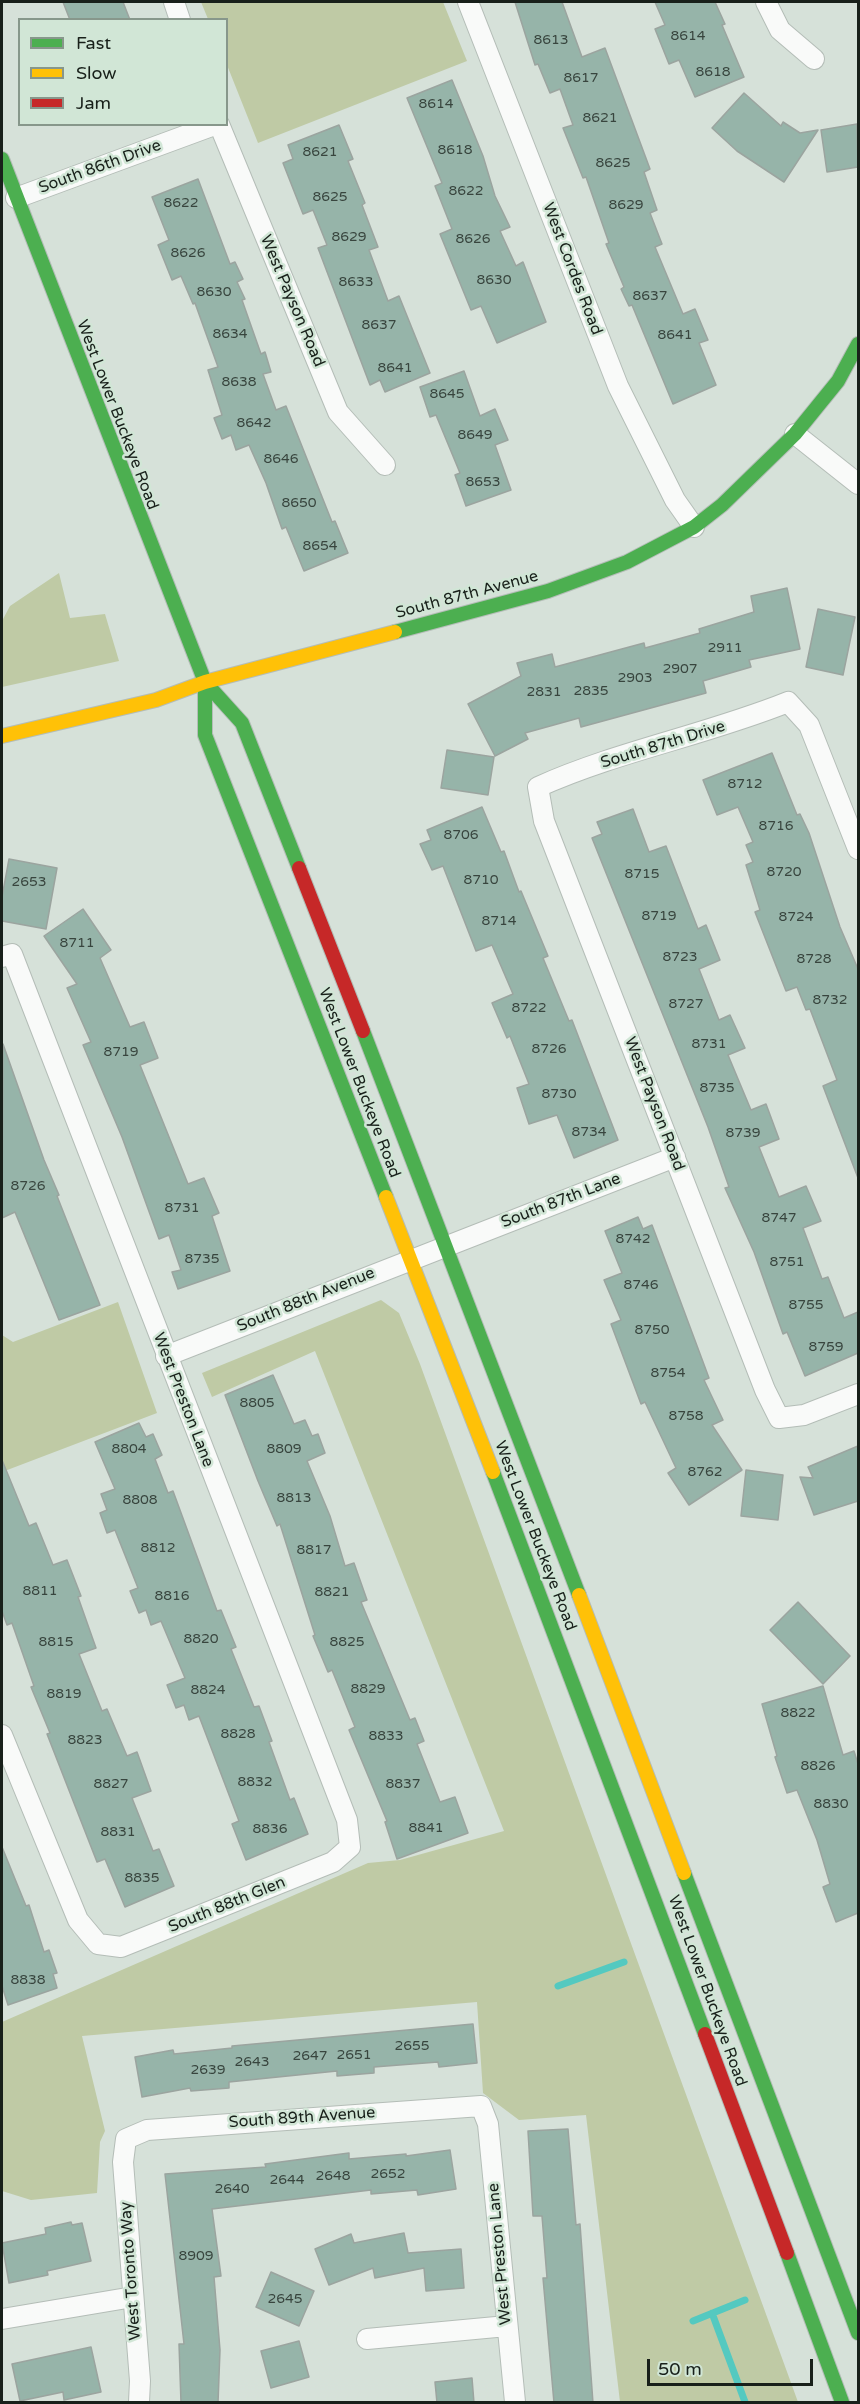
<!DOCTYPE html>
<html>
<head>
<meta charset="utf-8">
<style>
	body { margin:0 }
	#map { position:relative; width:860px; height:2404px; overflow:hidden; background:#d6e1d9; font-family:"Varela Round",sans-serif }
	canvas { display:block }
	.frame { position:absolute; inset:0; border:3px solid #18201a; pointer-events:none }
	.legend { position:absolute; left:18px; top:18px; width:210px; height:108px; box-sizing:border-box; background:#d1e6d6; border:2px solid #87978b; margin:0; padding:8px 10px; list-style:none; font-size:18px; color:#18201a }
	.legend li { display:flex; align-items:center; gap:12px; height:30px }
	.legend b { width:30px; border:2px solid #87978b }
	.scale { position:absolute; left:647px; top:2359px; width:166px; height:27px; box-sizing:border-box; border:3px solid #18201a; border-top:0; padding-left:8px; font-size:18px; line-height:21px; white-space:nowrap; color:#18201a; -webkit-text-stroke:4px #d1e6d6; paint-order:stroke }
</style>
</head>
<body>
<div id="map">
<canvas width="860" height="2404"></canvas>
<div class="frame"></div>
<ul class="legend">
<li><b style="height:8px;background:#4caf50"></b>Fast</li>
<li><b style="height:8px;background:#ffc107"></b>Slow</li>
<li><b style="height:8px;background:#c62828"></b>Jam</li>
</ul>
<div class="scale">50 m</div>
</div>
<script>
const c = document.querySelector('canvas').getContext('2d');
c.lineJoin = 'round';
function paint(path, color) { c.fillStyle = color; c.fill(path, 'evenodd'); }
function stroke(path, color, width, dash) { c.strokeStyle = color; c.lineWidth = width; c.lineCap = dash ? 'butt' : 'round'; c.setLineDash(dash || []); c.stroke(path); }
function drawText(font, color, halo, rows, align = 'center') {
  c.font = font + ' "Varela Round",sans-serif'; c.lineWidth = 5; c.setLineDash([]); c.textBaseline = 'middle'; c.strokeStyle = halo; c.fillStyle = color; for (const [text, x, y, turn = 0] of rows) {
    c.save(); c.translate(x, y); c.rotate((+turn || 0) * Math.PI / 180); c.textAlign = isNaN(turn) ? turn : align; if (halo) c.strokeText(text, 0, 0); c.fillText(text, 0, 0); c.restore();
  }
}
const green = new Path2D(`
	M201,2H443L467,61L258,143L227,65L226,20L208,19Z
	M59,573L70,618L105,614L119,661L2,687V621L10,606Z
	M381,1300L399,1313L420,1364L798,2402H620L586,2115L519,2120L483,2093L477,2002L82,2036L105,2131L100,2142L97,2193L31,2200L2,2191V2022L368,1863L400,1860L504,1831L315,1351L212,1397L202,1373Z
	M118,1302L157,1413L2,1472V1335L13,1342Z`);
const stream = new Path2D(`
	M558,1986L624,1962
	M712,2313L745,2402
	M693,2321L745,2300`);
const building = new Path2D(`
	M63,2H123L130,20H70Z
	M515,2H562L582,57L605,48L650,169L644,172L657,210L650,213L662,244L655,247L683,314L695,309L708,340L699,343L716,385L673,404L632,305L629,306L621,289L624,287L606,244L609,243L586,177L583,178L563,128L573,125L560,89L550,93L538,64L535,65Z
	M655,2H715L725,24L722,25L744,77L695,97L679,60L669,64L655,29L665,25Z
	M452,80L483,156L495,196L510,227L500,231L516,266L523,262L546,322L497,343L481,306L471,310L440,234L452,229L435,186L442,183L407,98Z
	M744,93L781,126L783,122L800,133L818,130L784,182L737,151L712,128Z
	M857,124L858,167L827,172L821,130Z
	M339,125L353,159L348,161L365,203L362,205L378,247L369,250L388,301L399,296L430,373L385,392L380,380L370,385L318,248L327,245L313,210L303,214L283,163L293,159L288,145Z
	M198,179L230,264L235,262L243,279L237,282L245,299L242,300L261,354L265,352L271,372L263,374L276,410L286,406L332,522L335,521L348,553L304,571L286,527L282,529L266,483L249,445L236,450L231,435L222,439L214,418L222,415L208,370L218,367L195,303L193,304L181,276L172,280L158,245L169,240L152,197Z
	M464,371L480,416L495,409L508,440L495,445L511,490L466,506L455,475L460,473L436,415L430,417L420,387Z
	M787,588L800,649L749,660L751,667L703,681L706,693L581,727L579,718L525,733L528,739L495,756L468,704L521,676L517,663L552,654L555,667L644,643L645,648L700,633L699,629L754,612L751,596Z
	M818,609L855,617L843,675L806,667Z
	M447,750L494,757L488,795L441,788Z
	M772,753L797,815L800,814L809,833L840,927L858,969V1178L823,1086L837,1080L810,1009L806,1010L797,987L786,991L755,912L760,910L746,865L753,862L746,845L753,842L738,807L717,815L703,780Z
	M482,807L501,852L504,851L519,892L521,891L548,956L543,958L569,1021L572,1020L618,1140L574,1158L557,1115L529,1124L517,1088L529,1084L510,1036L507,1038L492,1003L513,994L492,945L476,951L443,866L432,870L420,844L431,840L427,830Z
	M633,809L649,852L666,846L698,929L706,925L720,960L699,969L719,1020L730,1015L745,1048L728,1055L751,1110L766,1104L779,1139L759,1147L779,1197L806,1186L821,1221L803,1228L822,1279L828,1277L844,1318L858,1312V1353L805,1376L787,1332L783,1334L754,1252L725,1188L729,1187L708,1127L592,838L602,834L597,822Z
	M9,859L57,868L46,929L2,921V897Z
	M83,909L111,950L100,958L130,1027L144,1022L158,1058L140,1065L188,1184L204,1178L219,1213L212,1216L230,1271L178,1289L172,1272L181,1270L169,1235L159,1239L122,1137L83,1045L91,1042L67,988L77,984L44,936Z
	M3,1044L44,1160L59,1195L57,1196L100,1305L59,1320L15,1212L2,1218Z
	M638,1217L643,1229L652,1225L709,1378L704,1380L723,1420L712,1425L742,1470L689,1505L668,1473L676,1468L645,1402L641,1404L611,1324L621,1320L604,1280L622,1273L605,1231Z
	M273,1375L294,1424L305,1420L312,1436L318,1434L325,1453L307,1461L330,1516L345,1566L354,1563L367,1600L361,1602L410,1720L415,1718L424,1741L417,1744L440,1802L455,1797L468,1833L397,1859L385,1822L387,1821L349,1730L355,1727L332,1670L328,1672L313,1636L315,1635L280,1524L277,1526L258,1481L225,1395Z
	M139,1423L146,1437L153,1434L162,1455L155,1459L168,1493L173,1491L217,1611L221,1610L236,1647L231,1649L254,1707L259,1706L272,1741L269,1742L290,1800L294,1798L308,1834L246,1860L232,1824L239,1821L199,1716L189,1720L184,1705L176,1708L167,1685L185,1678L161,1621L151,1625L146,1610L139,1613L130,1591L138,1588L115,1530L107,1533L100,1513L107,1510L101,1494L115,1489L95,1442Z
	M858,1446V1501L814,1515L800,1477L813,1478L808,1467Z
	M2,1460L29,1526L36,1523L53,1565L67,1560L81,1596L78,1597L96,1648L79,1654L102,1711L107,1709L127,1756L137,1752L151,1791L132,1798L153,1851L159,1849L174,1886L125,1907L105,1859L97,1862L47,1734L50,1733L31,1687L34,1686L12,1623L7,1625L2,1611Z
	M746,1470L783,1475L778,1520L741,1516Z
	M798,1602L850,1656L823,1684L770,1630Z
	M823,1686L843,1755L854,1751L858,1764V1913L836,1922L823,1887L830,1884L817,1840L797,1790L787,1793L775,1757L777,1756L762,1704Z
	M2,1847L26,1906L29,1905L44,1952L49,1950L57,1973L53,1974L57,1988L8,2005L2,1986Z
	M473,2024L477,2063L439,2067L438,2062L374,2067V2073L337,2076V2071L229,2082V2088L191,2091L190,2088L142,2097L135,2057L173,2050L174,2054L232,2048V2046Z
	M568,2129L576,2225L580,2224L593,2403H554L543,2278H547L542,2216H533L528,2131Z
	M450,2150L456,2189L418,2195L417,2190L371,2194V2190L212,2209L221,2276L214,2277L220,2350L218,2403H181L179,2344H184L165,2174L266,2167L265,2164L349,2153V2159L406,2154V2156Z
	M71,2222L72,2225L82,2223L91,2261L47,2271L48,2275L9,2283L2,2243L46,2234L45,2228Z
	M404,2233L408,2253L461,2249L464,2288L426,2291L424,2268L375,2278L373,2268L329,2285L315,2249L351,2234L354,2243Z
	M271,2272L314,2291L299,2326L256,2307Z
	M299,2341L309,2377L271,2388L261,2351Z
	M91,2347L101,2392L64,2400L63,2392L20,2401L12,2364Z
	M472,2378L474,2403H437L435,2382Z`);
const street = new Path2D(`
	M174,2L180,20
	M468,2L618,386L675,500L694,527
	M766,2L780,30L814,59
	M219,124L338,412L385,465
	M16,198L217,124
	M795,434L858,484
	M858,849L809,725L788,702C706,735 618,751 538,787L544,821L765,1390L779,1418L804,1415L858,1394
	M2,957L12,954L347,1820L350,1847L333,1862L121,1947L98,1944L78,1920L2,1735
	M166,1356L675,1157
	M2,2319L133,2297
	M367,2339L507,2326
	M139,2402L140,2381L123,2162L126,2139L147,2130L481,2106L488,2124L515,2402`);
const fast = new Path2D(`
	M2,159L205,682L242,723L299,868
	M395,632L548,591L627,562L694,527L722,505L795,434L838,381L858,344
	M205,682V735L386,1197
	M363,1031L579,1595
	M493,1472L705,2034
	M684,1873L858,2333
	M787,2253L842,2402`);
const slow = new Path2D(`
	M2,736L156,700L205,682L395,632
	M386,1197L493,1472
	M579,1595L684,1873`);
const jam = new Path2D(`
	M299,868L363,1031
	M705,2034L787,2253`);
const numberNames = [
	["8614",688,36],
	["8613",551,40],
	["8618",713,72],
	["8617",581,78],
	["8614",436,104],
	["8621",600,118],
	["8618",455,150],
	["8621",320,152],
	["8625",613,163],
	["8622",466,191],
	["8625",330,197],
	["8622",181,203],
	["8629",626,205],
	["8629",349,237],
	["8626",473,239],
	["8626",188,253],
	["8630",494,280],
	["8633",356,282],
	["8630",214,292],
	["8637",650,296],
	["8637",379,325],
	["8634",230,334],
	["8641",675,335],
	["8641",395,368],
	["8638",239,382],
	["8645",447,394],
	["8642",254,423],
	["8649",475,435],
	["8646",281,459],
	["8653",483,482],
	["8650",299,503],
	["8654",320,546],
	["2911",725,648],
	["2907",680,669],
	["2903",635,678],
	["2835",591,691],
	["2831",544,692],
	["8712",745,784],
	["8716",776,826],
	["8706",461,835],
	["8720",784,872],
	["8715",642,874],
	["8710",481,880],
	["2653",29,882],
	["8719",659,916],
	["8724",796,917],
	["8714",499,921],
	["8711",77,943],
	["8723",680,957],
	["8728",814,959],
	["8732",830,1000],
	["8727",686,1004],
	["8722",529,1008],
	["8731",709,1044],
	["8726",549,1049],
	["8719",121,1052],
	["8735",717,1088],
	["8730",559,1094],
	["8734",589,1132],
	["8739",743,1133],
	["8726",28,1186],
	["8731",182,1208],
	["8747",779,1218],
	["8742",633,1239],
	["8735",202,1259],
	["8751",787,1262],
	["8746",641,1285],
	["8755",806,1305],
	["8750",652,1330],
	["8759",826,1347],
	["8754",668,1373],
	["8805",257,1403],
	["8758",686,1416],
	["8804",129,1449],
	["8809",284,1449],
	["8762",705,1472],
	["8813",294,1498],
	["8808",140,1500],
	["8812",158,1548],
	["8817",314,1550],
	["8811",40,1591],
	["8821",332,1592],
	["8816",172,1596],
	["8820",201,1639],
	["8815",56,1642],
	["8825",347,1642],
	["8829",368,1689],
	["8824",208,1690],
	["8819",64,1694],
	["8822",798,1713],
	["8828",238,1734],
	["8833",386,1736],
	["8823",85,1740],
	["8826",818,1766],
	["8832",255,1782],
	["8827",111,1784],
	["8837",403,1784],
	["8830",831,1804],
	["8841",426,1828],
	["8836",270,1829],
	["8831",118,1832],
	["8835",142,1878],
	["8838",28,1980],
	["2655",412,2046],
	["2651",354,2055],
	["2647",310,2056],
	["2643",252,2062],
	["2639",208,2070],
	["2652",388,2174],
	["2648",333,2176],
	["2644",287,2180],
	["2640",232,2189],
	["8909",196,2256],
	["2645",285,2299]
];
const streetNames = [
	["South 86th Drive",100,167,-20],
	["West Cordes Road",572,269,69],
	["West Payson Road",292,301,67],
	["West Lower Buckeye Road",117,415,69],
	["South 87th Avenue",467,595,-15],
	["South 87th Drive",663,745,-17],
	["West Lower Buckeye Road",359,1083,69],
	["West Payson Road",654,1104,69],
	["South 87th Lane",561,1201,-21],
	["South 88th Avenue",306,1300,-22],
	["West Preston Lane",183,1400,69],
	["West Lower Buckeye Road",535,1536,69],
	["South 88th Glen",227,1905,-22],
	["West Lower Buckeye Road",707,1991,70],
	["South 89th Avenue",302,2118,-4],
	["West Preston Lane",500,2254,-95],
	["West Toronto Way",131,2271,-94]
];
paint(green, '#bfcaa5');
stroke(stream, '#54c9c0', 7);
paint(building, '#96b4a9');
stroke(building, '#9ba49f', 1.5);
stroke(street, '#b4bdb7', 22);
stroke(fast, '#b4bdb7', 16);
stroke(slow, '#b4bdb7', 16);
stroke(jam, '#b4bdb7', 16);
stroke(street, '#f9faf9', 20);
stroke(fast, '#4caf50', 14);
stroke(slow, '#ffc107', 14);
stroke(jam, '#c62828', 14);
drawText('14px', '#38453e', null, numberNames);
drawText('16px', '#18201a', '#d1e6d6', streetNames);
</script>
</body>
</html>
